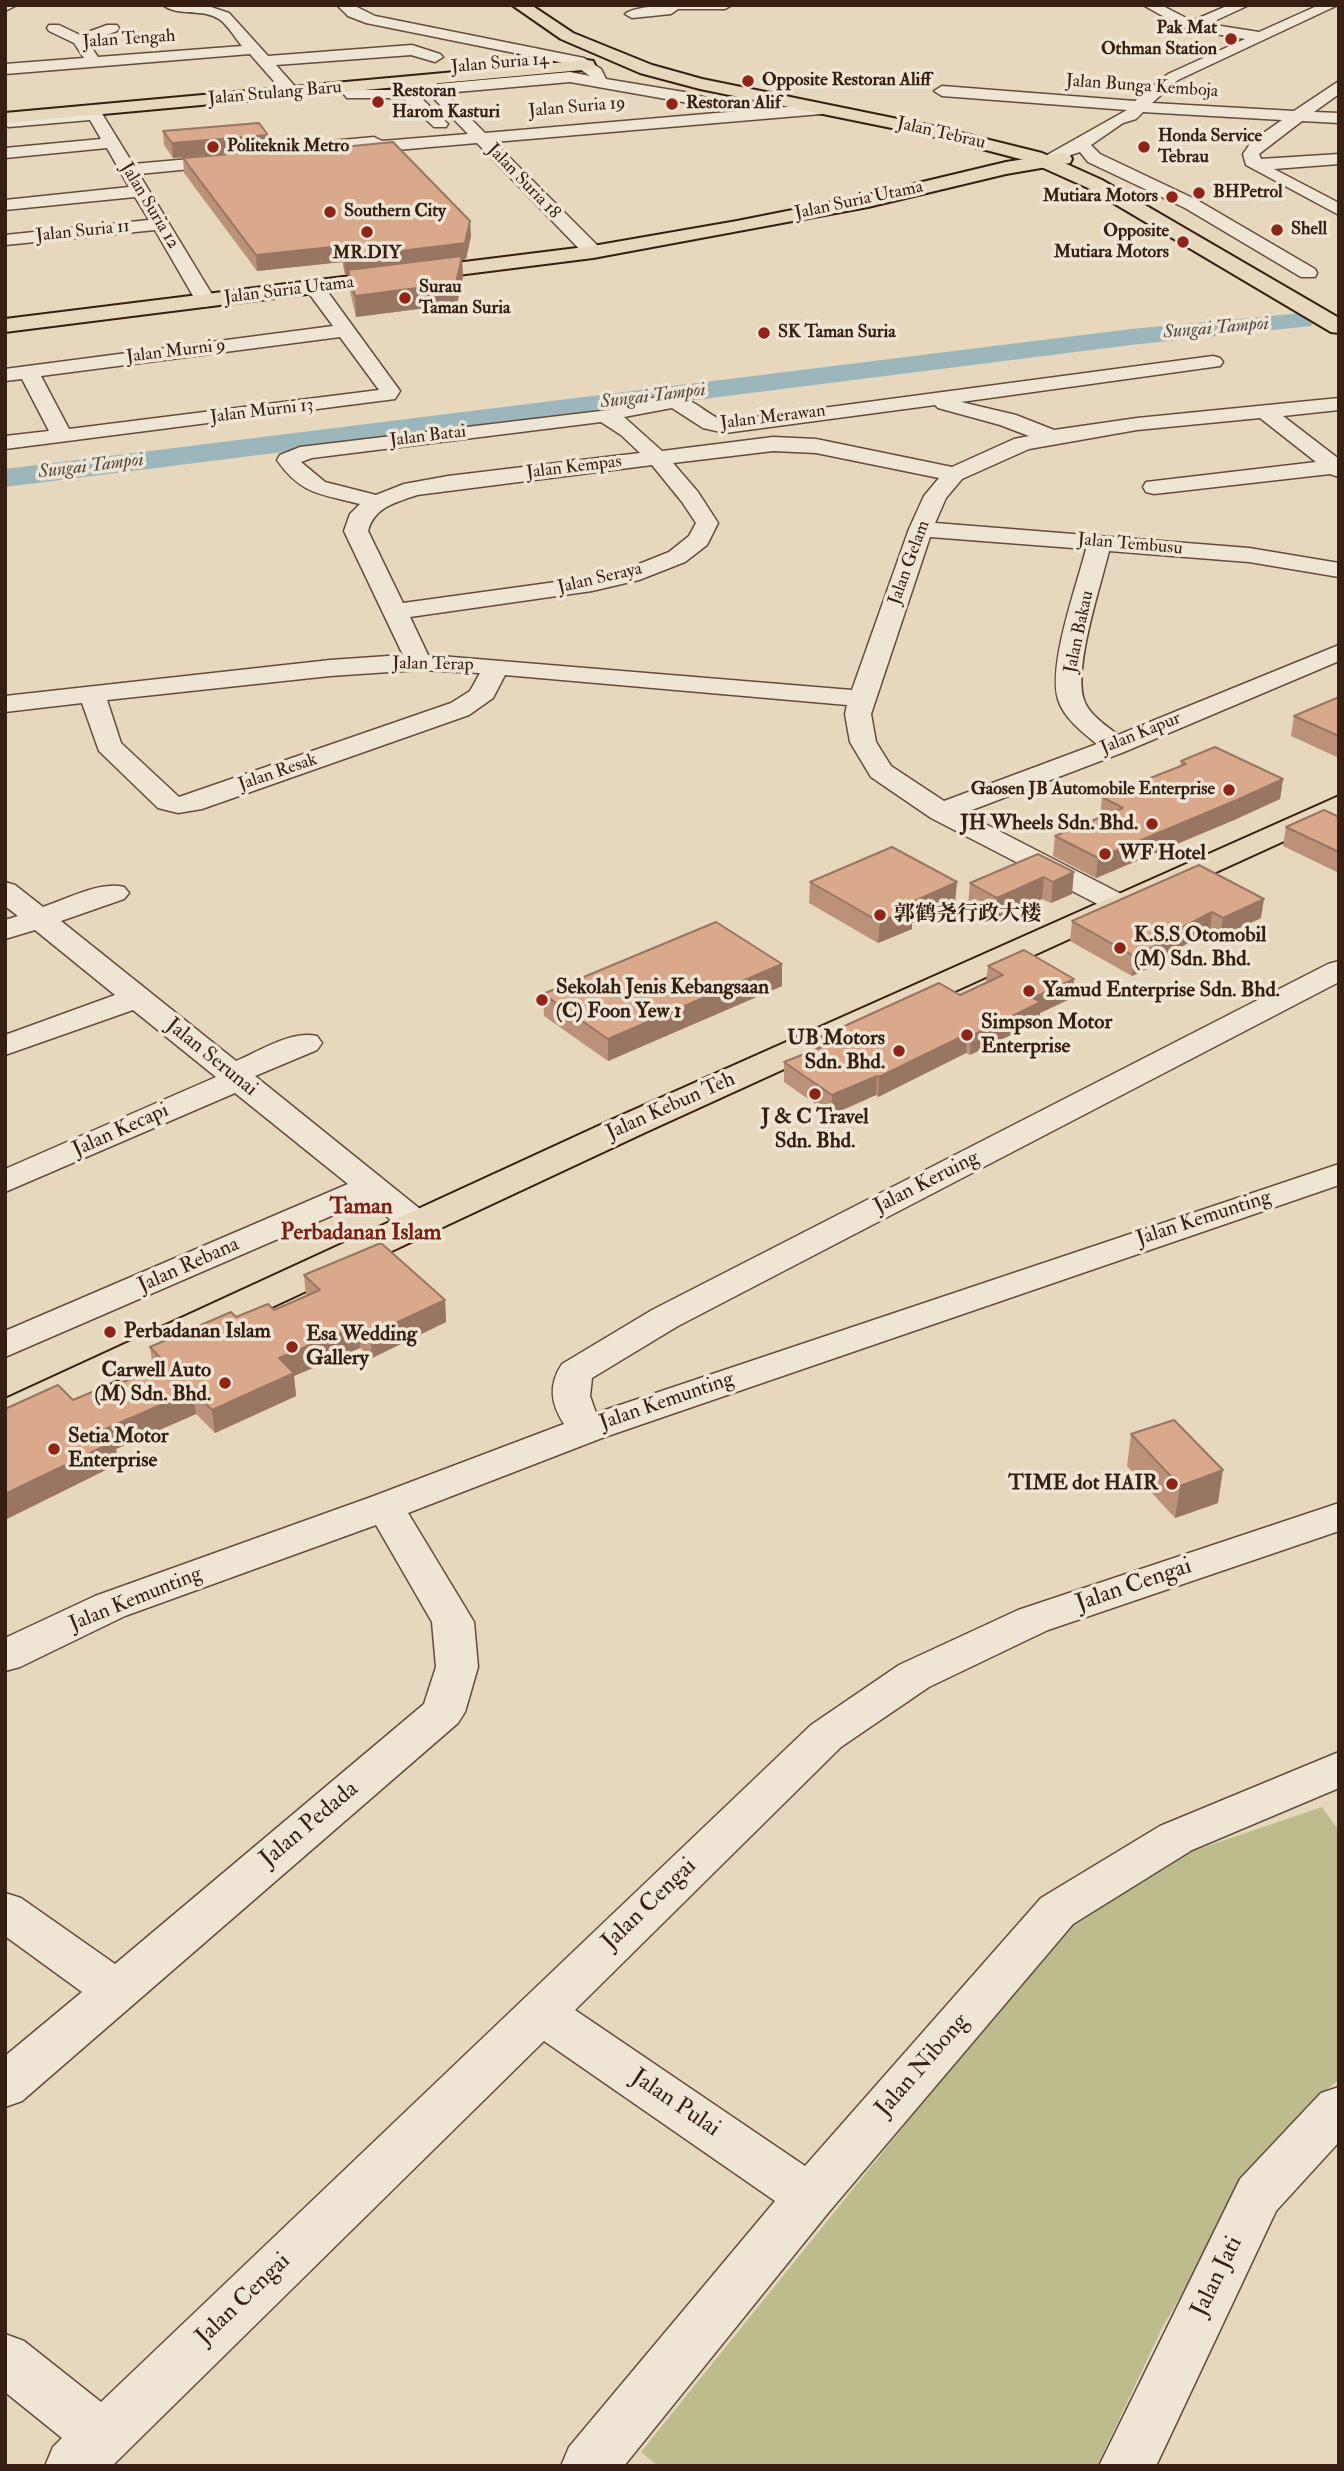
<!DOCTYPE html>
<html>
<head>
<meta charset="utf-8">
<style>
	body { margin:0 }
	#map { position:relative; width:1344px; height:2471px; overflow:hidden; background:#e6d7bd; font-family:"IM FELL Double Pica",serif }
	canvas { display:block }
	.frame { position:absolute; inset:0; border:7px solid #371e12; pointer-events:none }
</style>
</head>
<body>
<div id="map">
<canvas width="1344" height="2471"></canvas>
<div class="frame"></div>
</div>
<script>
const c = document.querySelector('canvas').getContext('2d');
c.lineJoin = 'round';
function paint(path, color) { c.fillStyle = color; c.fill(path, 'evenodd'); }
function stroke(path, color, width, dash) { c.strokeStyle = color; c.lineWidth = width; c.lineCap = dash ? 'butt' : 'round'; c.setLineDash(dash || []); c.stroke(path); }
function drawText(font, color, halo, rows, align = 'center') {
  c.font = font + ' "IM FELL Double Pica","Noto Serif SC",serif'; c.lineWidth = 7; c.setLineDash([]); c.textBaseline = 'middle'; c.strokeStyle = halo; c.fillStyle = color; for (const [text, x, y, turn = 0] of rows) {
    c.save(); c.translate(x, y); c.rotate((+turn || 0) * Math.PI / 180); c.textAlign = isNaN(turn) ? turn : align; if (halo) c.strokeText(text, 0, 0); c.fillText(text, 0, 0); c.restore();
  }
}
const green = new Path2D(`
	M1322,1807L1339,1831V2080L1325,2091L1232,2208L1163,2326L1097,2466H658L641,2452L1070,1920L1181,1855Z`);
const river = new Path2D(`
	M1302,313L1311,316L1315,321L1311,326L1131,345L5,487V469L1131,329Z`);
const minor = new Path2D(`
	M5,5H17L5,11Z
	M163,5H205L229,13L268,56L412,45L440,54L443,57L435,62L411,55L276,65L300,92L292,97L286,95L250,54L5,74V64L84,58L74,43L49,31L47,28L49,25H59L80,35L107,25H117L119,28L117,31L88,42L98,57L242,46C235,38 228,25 219,19C203,8 178,17 163,5Z
	M337,5H353L375,16L584,58L601,69L606,79L684,92L728,104L730,107L722,112L683,102L570,82L445,93L485,133L821,104L829,109L821,114L494,142L600,248L602,252L600,256H586L477,143L350,154L342,150L240,159L238,164L232,165L139,174L216,301L206,307L196,301L155,230L5,245V235L149,220L135,197L5,210V200L129,187L107,148L5,158V148L101,139L90,120L9,127L5,126V118L85,111L86,107H98L133,164L224,156L226,151L232,150L374,137L382,141L468,134L420,84L417,81L420,78H430L437,84L570,72L590,76L574,65L366,23L348,16Z
	M732,5L725,9H678L671,14L632,18L625,14C638,2 710,5 732,5Z
	M1143,5H1161L1192,21L1229,5H1249L1208,24L1259,32L1319,5H1338L1178,80L1152,103L1294,111L1339,81V94L1314,112L1339,113V123L1302,121L1259,154L1261,159L1339,154V164L1274,169L1339,203V215L1246,165L1243,154L1252,141L1282,120L1143,112L1136,119L1123,123L1091,145L1100,154L1197,200L1315,269L1317,273L1315,277H1301L1185,208L1088,162L1080,152L1055,160L1047,155L1127,110L942,96L934,91L942,86L1135,101L1168,74L1245,39L1186,29Z
	M346,82L357,90H413L448,124L446,127H434L403,98H347L338,87Z
	M315,282L322,284L400,391L395,399L5,449V436L49,431L22,379L5,381V369L333,326L305,288ZM340,337L379,390L69,429L41,376Z
	M1213,356L1220,358L1223,362L1220,366L961,402L1016,415L1054,430L1137,418L1339,398V410L1283,416L1339,459V477L1330,474L1154,494L1146,492L1143,487L1146,482L1316,462L1260,418L1137,430L1029,449L962,479L946,498L935,523L1249,548L1339,563V577L1249,562L1109,551C1101,585 1073,668 1084,700C1089,715 1107,726 1118,735L1339,645V661L1124,752L964,813L1129,898L1134,904L1129,910L1119,913L1109,910L931,818L871,777L850,742L845,714L847,705L505,675L493,698L469,715L202,809L178,813L158,808L99,751L82,703L5,712V696L330,660L403,655L344,531L350,514L360,504C322,494 301,495 277,460L280,455L300,447L609,410C619,400 672,394 685,399C700,404 710,417 725,421ZM935,405L938,408L1000,425L1029,436L1014,439L952,467L816,439L773,437L662,451L624,417L672,408L703,428L725,433ZM601,422L621,435L640,453L448,476L404,484L376,495L325,482L301,462L312,458ZM773,451L816,453L939,478L924,496L909,529L852,690L428,655L410,617L592,591L639,580L685,562L707,545L718,523L698,492L673,463ZM652,465L682,502L696,523L689,536L669,552L624,570L592,577L403,603L368,531C374,507 395,503 417,495ZM930,537L1086,549C1077,585 1048,664 1058,699C1063,717 1082,732 1097,744L944,801L891,766L876,742L871,714ZM419,670L480,673L470,691L451,703L179,797L121,743L107,700L330,676Z
	M5,882L15,885L43,907C67,899 100,881 124,887L129,893L124,899L61,921L236,1061C260,1051 291,1030 317,1036L322,1043L317,1050L255,1076L430,1217L435,1224L430,1231C404,1238 387,1216 368,1200L5,1357V1331L348,1184L235,1093L5,1192V1169L216,1077L133,1010L5,1055V1035L115,995L35,930L5,939V920L18,916L5,906Z
	M1339,961V982L678,1326L592,1378L590,1396L596,1413L1339,1164V1185L602,1438L408,1513L474,1622L478,1667L465,1712L458,1723L22,2101L5,2107V2056L82,1992L5,1936V1893L21,1898L115,1964L424,1704L436,1667L432,1622L376,1525L125,1616L20,1667L5,1671V1638L95,1596L371,1497L564,1424C551,1404 548,1385 562,1364L652,1310L1328,964Z
	M1339,1503V1531L1048,1630L929,1687L841,1747L575,2010L805,2166L1041,1898L1160,1826L1339,1752V1788L1192,1850L1073,1924L828,2213L624,2466H561L569,2447L775,2201L544,2041L112,2466H45L53,2447L62,2438L5,2392V2334L24,2341L101,2402L811,1725L899,1665L1018,1610Z
	M1339,2087V2142L1276,2211L1156,2466H1099L1240,2179L1321,2093Z`);
const major = new Path2D(`
	M587,60L593,61L595,65L593,69L5,123V113Z
	M1063,153L1070,155L1072,159L1070,163L1006,174L868,207L593,258L5,332V319L593,246L737,221L868,195L1006,162Z
	M1339,796V816L646,1132L20,1425L5,1429V1399L620,1116Z`);
const highway = new Path2D(`
	M512,5H531L573,33L652,65L702,79L937,127L1042,153L1102,180L1339,318V333L1331,332L1088,188L1028,161L936,137L700,89L640,73L561,39Z`);
const wall = new Path2D(`
	M163,131L269,150L173,158L164,145Z
	M281,153L471,236L466,259L462,260L463,277L457,304L356,317L350,291L348,274H345L342,262L257,271L184,173L183,158Z
	M1339,697V758L1291,736L1294,716Z
	M1181,761L1283,779L1280,799L1234,820L1096,878L1053,856L1055,836L1101,817H1100L1102,797L1180,766Z
	M1339,817V873L1283,846L1286,827Z
	M1038,854L1072,894L1051,903L1042,899L995,919L968,904L970,883Z
	M1199,865L1261,918L1220,937L1210,932L1175,950L1174,956L1132,976L1070,941L1072,921Z
	M810,882L955,904L912,923V929L878,943L809,903Z
	M782,964V986L608,1061L544,1016L543,994Z
	M988,966L1074,979L1072,998L1040,1013L1039,1021L970,1055L966,1053L878,1097L876,1095L831,1115L784,1082V1062L816,1050V1039L960,995L986,982Z
	M304,1275L445,1300L446,1322L372,1358L360,1348L294,1376L296,1396L215,1433L196,1414L116,1449L118,1464L73,1400L106,1389L153,1369L150,1347L236,1317L274,1310L306,1296Z
	M1131,1434L1218,1503L1175,1518L1127,1466Z`);
const shadedWall = new Path2D(`
	M268,135L269,150L173,158L172,143Z
	M470,221L471,236L466,259L462,260L463,277L457,304L356,317L355,296L348,270V274H345L344,258Z
	M341,246L342,262L257,271L256,255Z
	M1283,779L1280,799L1234,820L1096,878L1098,858Z
	M1074,872L1072,894L1051,903L1053,882Z
	M1044,877L1042,899L995,919L997,898Z
	M957,882L955,904L912,923V929L878,943L880,922L908,904Z
	M1264,899L1261,918L1220,937L1223,918Z
	M1212,912L1210,932L1175,950L1174,956L1132,976L1134,956L1171,933Z
	M782,964V986L608,1061V1039Z
	M1074,979L1072,998L1040,1013L1039,1021L970,1055L971,1036L1033,998Z
	M967,1034L966,1053L878,1097L879,1077Z
	M877,1076L876,1095L831,1115L832,1095Z
	M445,1300L446,1322L372,1358L370,1335Z
	M358,1325L360,1348L294,1376L296,1396L215,1433L212,1410L279,1358Z
	M193,1391L196,1414L116,1449L118,1464L5,1520V1494L103,1430Z
	M1223,1470L1218,1503L1175,1518L1180,1486Z`);
const building = new Path2D(`
	M259,123L268,135L172,143L163,131Z
	M393,142L470,221L465,243L344,258L341,246L256,255L183,158L278,150L281,153Z
	M462,256L456,283L355,296L348,270Z
	M1339,697V736L1294,716Z
	M1215,747L1283,779L1237,800L1098,858L1055,836L1123,808L1102,797L1186,764L1181,761Z
	M1324,810L1339,817V852L1286,827Z
	M892,847L957,882L908,904L913,907L880,922L810,882Z
	M1038,854L1074,872L1053,882L1044,877L997,898L970,883Z
	M1199,865L1264,899L1223,918L1212,912L1171,933L1176,936L1134,956L1072,921Z
	M716,922L782,964L608,1039L543,994Z
	M1024,950L1074,979L1033,998L1041,1002L971,1036L967,1034L879,1077L877,1076L832,1095L784,1062L827,1045L816,1039L939,983L960,995L1003,975L988,966Z
	M381,1243L445,1300L370,1335L358,1325L279,1358L294,1373L212,1410L193,1391L103,1430L115,1441L5,1494V1409L58,1385L73,1400L104,1387L106,1389L166,1364L150,1347L231,1312L236,1317L268,1304L274,1310L320,1290L304,1275Z
	M1174,1420L1223,1470L1180,1486L1131,1434Z`);
const markers = [
	[1231,39,7,"#8f2418"],
	[748,81,7,"#8f2418"],
	[378,102,7,"#8f2418"],
	[672,104,7,"#8f2418"],
	[213,147,7,"#8f2418"],
	[1144,147,7,"#8f2418"],
	[1199,193,7,"#8f2418"],
	[1172,197,7,"#8f2418"],
	[330,212,7,"#8f2418"],
	[1277,230,7,"#8f2418"],
	[367,232,7,"#8f2418"],
	[1183,242,7,"#8f2418"],
	[405,298,7,"#8f2418"],
	[764,333,7,"#8f2418"],
	[1229,790,7,"#8f2418"],
	[1152,824,7,"#8f2418"],
	[1105,854,7,"#8f2418"],
	[880,915,7,"#8f2418"],
	[1120,948,7,"#8f2418"],
	[1029,991,7,"#8f2418"],
	[542,1000,7,"#8f2418"],
	[967,1035,7,"#8f2418"],
	[899,1051,7,"#8f2418"],
	[815,1094,7,"#8f2418"],
	[110,1332,7,"#8f2418"],
	[292,1347,7,"#8f2418"],
	[225,1383,7,"#8f2418"],
	[54,1449,7,"#8f2418"],
	[1172,1484,7,"#8f2418"]
];
const farPoinames = [
	["Pak Mat",1217,29,"right"],
	["Othman Station",1217,50,"right"],
	["Opposite Restoran Aliff",762,81],
	["Restoran",392,92],
	["Harom Kasturi",392,113],
	["Restoran Alif",686,104],
	["Honda Service",1158,137],
	["Tebrau",1158,158],
	["Politeknik Metro",227,147],
	["BHPetrol",1213,193],
	["Mutiara Motors",1158,197,"right"],
	["Southern City",344,212],
	["Shell",1291,230],
	["Opposite",1169,232,"right"],
	["Mutiara Motors",1169,253,"right"],
	["MR.DIY",367,254,"center"],
	["Surau",419,288],
	["Taman Suria",419,309],
	["SK Taman Suria",778,333],
	["Gaosen JB Automobile Enterprise",1215,790,"right"]
];
const farStreetnames = [
	["Jalan Tengah",129,40,-4],
	["Jalan Suria 14",500,64,-5],
	["Jalan Bunga Kemboja",1142,87,4],
	["Jalan Stulang Baru",275,94,-5],
	["Jalan Suria 19",577,108,-5],
	["Jalan Tebrau",941,134,13],
	["Jalan Suria 18",523,182,46],
	["Jalan Suria Utama",859,201,-12],
	["Jalan Suria 12",149,206,59],
	["Jalan Suria 11",83,232,-6],
	["Jalan Suria Utama",289,291,-7],
	["Jalan Murni 9",176,352,-7],
	["Jalan Murni 13",262,412,-7],
	["Jalan Merawan",773,418,-7],
	["Jalan Batai",428,437,-7],
	["Jalan Kempas",574,468,-7],
	["Jalan Tembusu",1130,545,5],
	["Jalan Gelam",910,563,-70],
	["Jalan Seraya",600,579,-13],
	["Jalan Bakau",1080,632,-78],
	["Jalan Terap",433,665,1],
	["Jalan Kapur",1141,734,-22],
	["Jalan Resak",278,773,-19]
];
const farWaternames = [
	["Sungai Tampoi",1216,329,-5],
	["Sungai Tampoi",653,397,-7],
	["Sungai Tampoi",91,467,-7]
];
const poiNames = [
	["JH Wheels Sdn. Bhd.",1138,824,"right"],
	["WF Hotel",1119,854],
	["郭鹤尧行政大楼",894,915],
	["K.S.S Otomobil",1134,936],
	["(M) Sdn. Bhd.",1134,960],
	["Sekolah Jenis Kebangsaan",556,988],
	["(C) Foon Yew 1",556,1012],
	["Yamud Enterprise Sdn. Bhd.",1043,991],
	["Simpson Motor",981,1023],
	["Enterprise",981,1047],
	["UB Motors",885,1039,"right"],
	["Sdn. Bhd.",885,1063,"right"],
	["J & C Travel",815,1118,"center"],
	["Sdn. Bhd.",815,1142,"center"],
	["Perbadanan Islam",124,1332],
	["Esa Wedding",306,1335],
	["Gallery",306,1359],
	["Carwell Auto",211,1371,"right"],
	["(M) Sdn. Bhd.",211,1395,"right"],
	["Setia Motor",68,1437],
	["Enterprise",68,1461],
	["TIME dot HAIR",1158,1484,"right"]
];
const streetNames = [
	["Jalan Serunai",211,1058,39],
	["Jalan Kebun Teh",671,1107,-24],
	["Jalan Kecapi",121,1131,-24],
	["Jalan Keruing",927,1183,-27],
	["Jalan Kemunting",1204,1219,-18],
	["Jalan Rebana",189,1266,-24],
	["Jalan Kemunting",667,1402,-19],
	["Jalan Kemunting",136,1600,-22]
];
const neighbourhoodNames = [
	["Taman",361,1208],
	["Perbadanan Islam",361,1234]
];
const nearStreetnames = [
	["Jalan Cengai",1134,1586,-19],
	["Jalan Pedada",310,1825,-40],
	["Jalan Cengai",650,1905,-44],
	["Jalan Nibong",923,2066,-49],
	["Jalan Pulai",675,2104,34],
	["Jalan Jati",1218,2277,-64],
	["Jalan Cengai",244,2300,-44]
];
paint(green, '#bcbc8c');
paint(river, '#9cb7bc');
stroke(minor, '#634c3d', 3);
stroke(major, '#371e12', 4);
stroke(highway, '#371e12', 4);
paint(minor, '#efe5d4');
paint(major, '#e6d7bd');
paint(highway, '#e6d7bd');
paint(wall, '#bb9178');
paint(shadedWall, '#997662');
paint(building, '#daa98c');
stroke(building, '#997662', 2);
for (const [x, y, r, color] of markers) { const dot = new Path2D(); dot.arc(x, y, r, 0, 2 * Math.PI); c.fillStyle = color; c.fill(dot); stroke(dot, '#efe5d4', 2.5); }
drawText('bold 18px', '#371e12', '#efe5d4', farPoinames, 'left');
drawText('18px', '#371e12', '#efe5d4', farStreetnames);
drawText('italic 19px', '#554c45', '#efe5d4', farWaternames);
drawText('bold 21px', '#371e12', '#efe5d4', poiNames, 'left');
drawText('21px', '#371e12', '#efe5d4', streetNames);
drawText('bold 23px', '#7a1f14', '#efe5d4', neighbourhoodNames);
drawText('24px', '#371e12', '#efe5d4', nearStreetnames);
</script>
</body>
</html>
